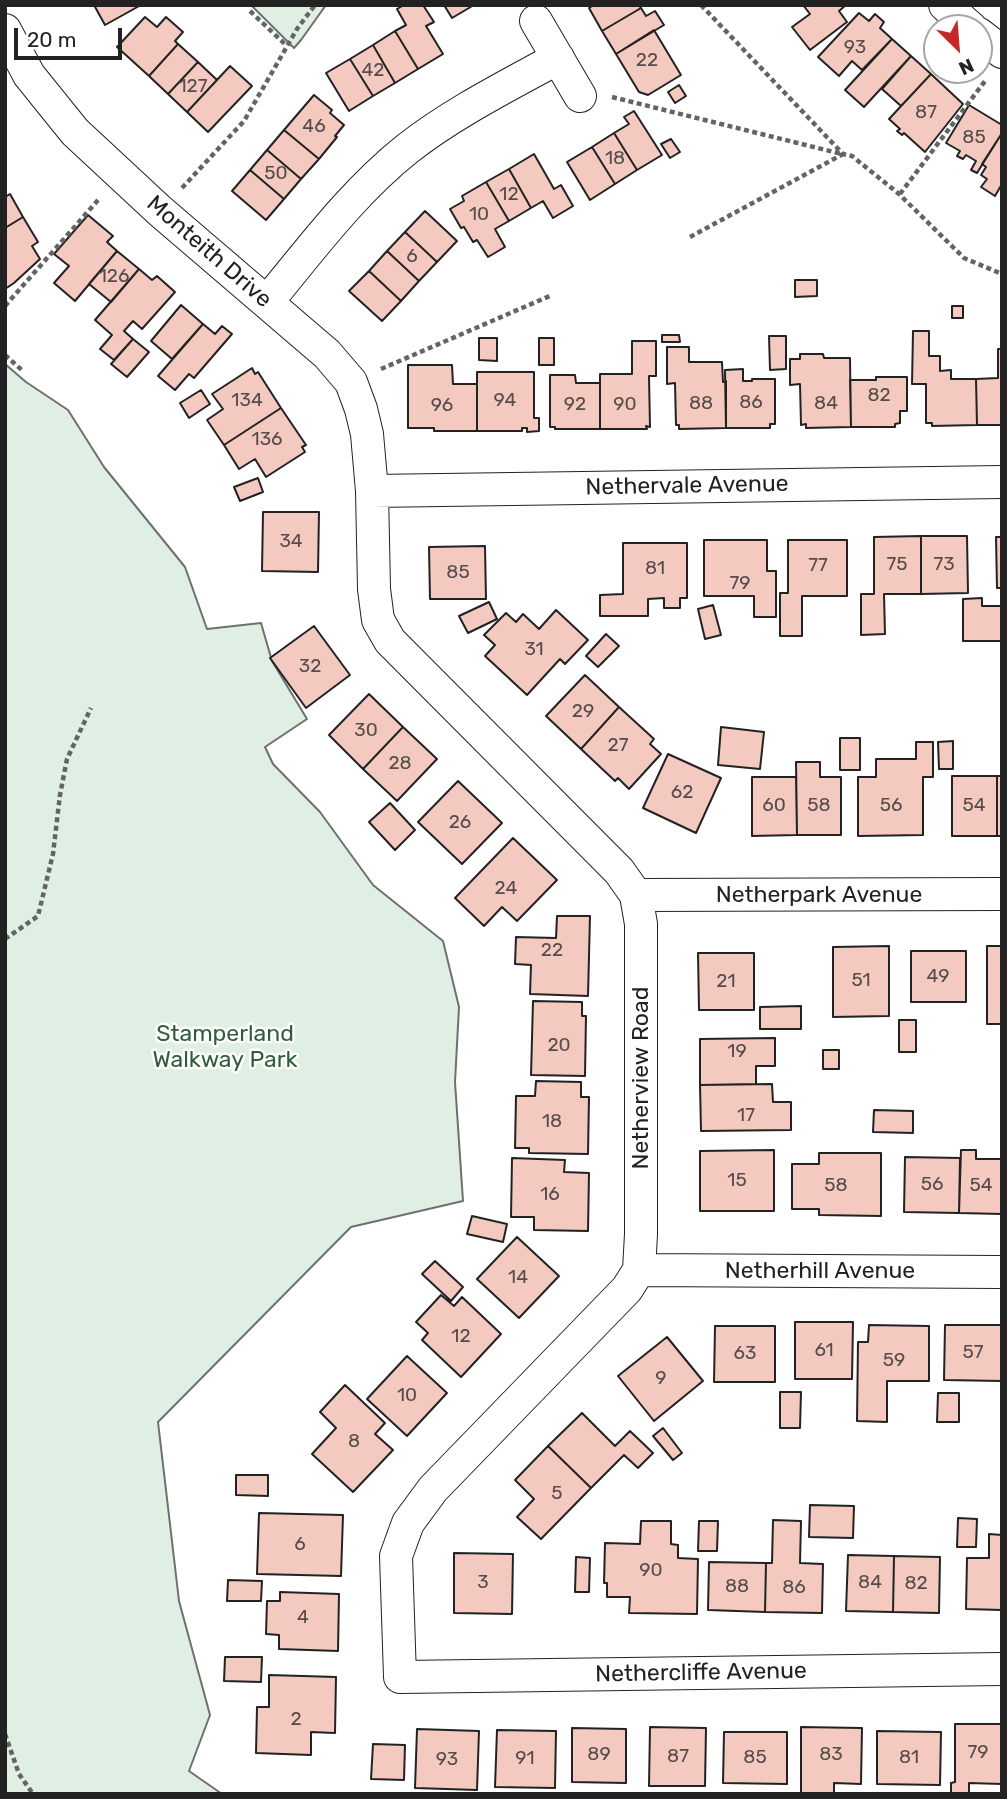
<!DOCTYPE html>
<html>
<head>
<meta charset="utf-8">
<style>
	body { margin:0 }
	#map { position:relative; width:1007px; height:1799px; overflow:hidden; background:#fff; font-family:Rubik,sans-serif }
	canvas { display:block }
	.frame { position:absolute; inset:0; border:7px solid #222; pointer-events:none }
	.north { position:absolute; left:923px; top:14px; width:70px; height:70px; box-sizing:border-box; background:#fff; border:2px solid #a7a7a7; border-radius:50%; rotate:155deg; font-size:19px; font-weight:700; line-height:28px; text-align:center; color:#222 }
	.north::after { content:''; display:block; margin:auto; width:24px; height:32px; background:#c62828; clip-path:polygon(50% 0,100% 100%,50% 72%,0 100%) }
	.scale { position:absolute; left:14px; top:28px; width:108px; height:32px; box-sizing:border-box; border:4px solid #222; border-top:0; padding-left:9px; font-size:21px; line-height:24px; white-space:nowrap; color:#222; -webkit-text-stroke:5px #fff; paint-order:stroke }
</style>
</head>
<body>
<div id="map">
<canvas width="1007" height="1799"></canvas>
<div class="frame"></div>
<div class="north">N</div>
<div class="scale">20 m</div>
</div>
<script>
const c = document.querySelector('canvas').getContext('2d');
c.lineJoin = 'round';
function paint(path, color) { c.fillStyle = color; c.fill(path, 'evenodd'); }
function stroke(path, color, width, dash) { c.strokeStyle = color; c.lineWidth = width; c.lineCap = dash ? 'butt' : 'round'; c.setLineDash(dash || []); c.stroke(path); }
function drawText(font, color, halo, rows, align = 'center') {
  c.font = font + ' Rubik,sans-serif'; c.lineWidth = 5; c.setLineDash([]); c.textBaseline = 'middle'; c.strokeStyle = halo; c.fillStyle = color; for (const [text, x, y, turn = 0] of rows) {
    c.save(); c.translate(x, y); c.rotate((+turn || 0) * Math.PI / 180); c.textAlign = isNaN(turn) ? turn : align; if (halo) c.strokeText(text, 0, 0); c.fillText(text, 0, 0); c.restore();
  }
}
const green = new Path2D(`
	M251,5H326L301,40L294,48Z
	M5,364L26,382L68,410L104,467L185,567L207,629L261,623L272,661L307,719L265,747L273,764L320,812L373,885L443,941L459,1007L455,1082L463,1201L351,1227L158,1422L179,1601L210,1715L189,1771L222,1794H5Z`);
const building = new Path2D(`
	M94,5H141L105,25Z
	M404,5H423L434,22L426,26L443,54L418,69L395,31L406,25L397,9Z
	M444,5H474L452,18Z
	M594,5H639L641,8L602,31L589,8Z
	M803,5H846L839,11L847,22L810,50L792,27L810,14Z
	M641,8L646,16L655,11L664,25L616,54L602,31Z
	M859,13L869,21L875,14L884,22L880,28L892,39L862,70L852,61L839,76L818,57Z
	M145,17L157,27L166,17L183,32L175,41L178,44L149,76L117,47Z
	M654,30L681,75L648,95L639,92L616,54Z
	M395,31L418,69L395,83L373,45Z
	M892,39L911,56L864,107L845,90Z
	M178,44L198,62L168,94L149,76Z
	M373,45L395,83L373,96L350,59Z
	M911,56L931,74L901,106L882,89Z
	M350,59L373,96L349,111L326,73Z
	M198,62L217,80L187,112L168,94Z
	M230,66L252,86L208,132L187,112Z
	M931,74L963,104L925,152L904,133L902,135L897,131L900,129L889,119Z
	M679,85L686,96L675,103L668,92Z
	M314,95L332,110L330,113L344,125L335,136L337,137L319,159L284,130Z
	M969,105L1002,125V133L977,173L971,170L976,161L966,155L963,159L957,156L960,151L946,143Z
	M634,111L662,155L637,170L614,133L629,124L624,117Z
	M284,130L319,159L301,179L267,150Z
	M614,133L637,170L615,184L592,147Z
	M1002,133V184L995,196L981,187L987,179L981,175L986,167L982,164Z
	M671,139L680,152L670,158L661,144Z
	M592,147L615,184L590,200L567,162Z
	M267,150L301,179L284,199L250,170Z
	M534,154L554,189L561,185L573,206L553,218L543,201L531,208L509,169Z
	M509,169L531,208L509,221L486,182Z
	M250,170L284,199L266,220L232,191Z
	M486,182L509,221L495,229L505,247L488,257L477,240L473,242L464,227L461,228L450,209L464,201L462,196Z
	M10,194L23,217L5,228V197Z
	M425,211L457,241L437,262L405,232Z
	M88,215L113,236L107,242L117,251L75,301L54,283L69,266L54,254Z
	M23,217L38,242L32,246L40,259L14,283L5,289V228Z
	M405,232L437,262L419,281L387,251Z
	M117,251L139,269L111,302L89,284Z
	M387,251L419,281L401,301L369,271Z
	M139,269L152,280L157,276L175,292L142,329L133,321L124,331L133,339L114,360L100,349L112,335L95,320Z
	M369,271L401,301L382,321L349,291Z
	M795,280H817V296L795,297Z
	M181,305L203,324L172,359L151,341Z
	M952,306H963V318H952Z
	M203,324L215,334L222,326L232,334L194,378L189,374L175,390L158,376Z
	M913,331H929V356H940V371L951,370V379H976L977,425L932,426V423H926V384H912Z
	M662,335H679L680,342H662Z
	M769,336H786V369L770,370Z
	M479,338H497V361L479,360Z
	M539,338H554V365H539Z
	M133,339L149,352L127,377L111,364Z
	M632,341H656V376H649L650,427L646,426L647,429H600V374H632Z
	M667,347H689V362H722L723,382L726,381V428L679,429V425H676L675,383L667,384Z
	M998,349H1002V425H977L976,379L998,378Z
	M800,354H823L824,358H850L851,427L806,428V424L801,425L800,384L790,385V359H800Z
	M408,365H452L453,384H477V431H434V428H408Z
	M252,368L255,374L258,372L281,408L224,445L207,420L223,409L212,394Z
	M743,369V381H752V379H775V424H770V428H726L725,370Z
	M477,372H534V418H539V431L527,432V428H522V431H477Z
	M550,375H575L576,383H600V429H555V427H550Z
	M876,377H907V411H900V423L895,424V427H851L850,380H876Z
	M201,390L210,404L189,418L180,403Z
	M281,408L306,445L302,447L305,452L266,477L255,459L239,469L224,445Z
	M258,478L263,492L240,501L234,487Z
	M263,512H319L318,572L262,571Z
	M921,536V594H884L885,634L861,635V594H874V537Z
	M921,536H967L968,593L921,594Z
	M996,537H1002V588H997Z
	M704,540H767V571H776V617H754V596H704Z
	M788,540H847V596H802V636H780V593H788Z
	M623,543H687V598H680V608H664V598L648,599V616H600V595L623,594Z
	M485,546L486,599H430L429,547Z
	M982,598V606H1002V641H963V599Z
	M489,602L497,619L468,633L459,616Z
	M713,605L721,635L705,639L698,609Z
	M556,610L588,640L565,664L560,659L527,695L485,656L495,645L484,635L506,613L516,622L523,614L539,629Z
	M314,626L350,675L306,708L270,658Z
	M606,634L619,646L598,667L586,656Z
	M585,675L619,707L581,749L546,716Z
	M369,694L403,727L363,769L329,735Z
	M619,707L654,739L650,744L661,754L629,789L618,778L615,781L581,749Z
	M403,727L437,759L397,801L363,769Z
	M721,727L764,732L760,769L718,765Z
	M840,738H860V770H840Z
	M953,741V769H939L938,742Z
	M916,742H933V777H923V835L858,836V777H876V759H916Z
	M668,754L721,778L696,833L643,808Z
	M796,762H820V777H841V835H797Z
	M952,776H997V836H952Z
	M997,776H1002V836H997Z
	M752,777H796L797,835L752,836Z
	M458,781L502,823L462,864L418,822Z
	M390,803L415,830L395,850L369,822Z
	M513,838L557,880L517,921L502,907L484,926L455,898Z
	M557,916H590L588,996L530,994L531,965L515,964L516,937L556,938Z
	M889,946V1016L833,1017V947Z
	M987,946H1002V1024H987Z
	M911,951H966V1002H911Z
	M698,953H754V1010H699Z
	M533,1001L582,1002V1016H586L585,1076L531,1075Z
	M801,1006V1029H760V1007Z
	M899,1020H916V1052H899Z
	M775,1038V1066H756V1084L700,1085V1039Z
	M823,1050H839V1069H823Z
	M536,1081L581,1082V1097H589L588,1154L529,1153V1148H515L516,1096H535Z
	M772,1084L773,1102H791V1130L701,1131L700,1085Z
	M874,1110L913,1111V1133L873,1132Z
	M774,1150V1211H700V1151Z
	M961,1150H976V1159H1002V1214L959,1213Z
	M819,1153H881V1216L819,1215V1209H792V1164H819Z
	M905,1157L960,1158L959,1213L904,1212Z
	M512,1158L565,1160L564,1172L589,1173L588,1231L534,1230V1217H511Z
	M472,1216L507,1224L503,1242L467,1234Z
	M517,1237L559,1276L519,1318L477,1279Z
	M435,1261L463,1287L451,1301L422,1274Z
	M441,1295L454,1306L462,1297L501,1334L461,1377L422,1340L428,1333L416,1322Z
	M795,1322H853L852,1379H795Z
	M869,1325L929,1326V1381H887V1422L857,1421L858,1342H868Z
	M945,1325H1002V1381L944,1380Z
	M715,1326H775V1382H714Z
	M667,1337L703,1381L654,1421L618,1376Z
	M407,1356L447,1393L407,1436L367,1399Z
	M345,1385L385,1423L375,1434L393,1450L353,1492L312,1454L336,1428L320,1412Z
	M780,1392H801L800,1428H780Z
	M938,1393H959V1422H937Z
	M582,1413L615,1446L630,1431L653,1453L638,1468L624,1455L591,1488L548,1446Z
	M663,1428L682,1453L673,1460L653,1436Z
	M548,1446L591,1488L541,1539L517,1517L534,1499L515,1480Z
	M236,1475H268V1496L236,1495Z
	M810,1505L854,1506L853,1538L809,1537Z
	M259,1513L343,1515L341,1576L257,1574Z
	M958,1518L977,1519L976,1547H957Z
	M773,1520L801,1521L800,1563L823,1564L822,1613L765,1612L766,1563H772Z
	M641,1521H671V1544L678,1545V1558L698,1559L697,1614L629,1613L630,1597H607V1583H604L605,1543L640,1544Z
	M699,1521H718L717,1551H698Z
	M989,1534L1002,1535V1610L966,1609L967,1558H989Z
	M454,1553L513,1554L512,1614L454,1613Z
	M848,1555L894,1556L893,1612L846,1611Z
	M894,1556L940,1557L939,1613L893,1612Z
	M576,1557L590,1558L589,1592H575Z
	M709,1562L766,1563L765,1612L708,1610Z
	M228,1580L262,1581L261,1601H227Z
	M280,1592L339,1594L338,1651L279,1649V1635L266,1634L267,1601H280Z
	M225,1657H262L261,1682L224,1681Z
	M269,1675L336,1677L335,1733L311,1732V1755L256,1753L257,1707H269Z
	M955,1724H1002V1784L969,1783V1794H951V1783L955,1782Z
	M650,1727L706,1728L705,1786H649Z
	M801,1727L862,1728L861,1784L834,1783V1794H801Z
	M572,1728L626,1729V1783L572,1782Z
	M417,1729L479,1731L477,1790L415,1788Z
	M497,1730L556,1731L555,1788L495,1787Z
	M877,1731L941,1732L940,1785L877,1784Z
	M724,1732H787V1784L723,1783Z
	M373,1744L405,1745L404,1780L371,1779Z`);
const path = new Path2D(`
	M701,5L843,154L852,156L899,194L964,258L1002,274
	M250,11L287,46
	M612,97L842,154
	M182,188L244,121L297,29L315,5
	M900,194L985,81
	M690,237L843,154
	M5,306L99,199
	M5,355L24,372
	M381,369L552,295
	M5,939L38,916L53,854L60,795L67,759L91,708
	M5,1734L19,1774L33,1794`);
const street = new Path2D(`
	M945,5L971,28
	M536,21L580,96
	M5,30L29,75L75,132L160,211L327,354L351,382L361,409L367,434L372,491L374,589L378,620L390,641L619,871L636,895L641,924V1234L639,1270L627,1289L433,1489L408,1523L396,1556L400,1677L1002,1669
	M979,34L1002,52
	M267,302C311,249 353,192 407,149C453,113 507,86 558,58
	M372,491L1002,482
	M636,895L1002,894
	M639,1270L1002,1272`);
const numberNames = [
	["93",855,48],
	["22",647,61],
	["42",373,71],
	["127",193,87],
	["87",926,113],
	["46",314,127],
	["85",974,138],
	["18",615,159],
	["50",276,174],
	["12",509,195],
	["10",479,215],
	["6",412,257],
	["126",114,277],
	["82",879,396],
	["134",247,401],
	["94",505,401],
	["86",751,403],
	["88",701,404],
	["84",826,404],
	["92",575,405],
	["90",625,405],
	["96",442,406],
	["136",267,440],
	["34",291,542],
	["75",897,565],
	["73",944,565],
	["77",818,566],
	["81",655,569],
	["85",458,573],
	["79",740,584],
	["31",534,650],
	["32",310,667],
	["29",583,712],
	["30",366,731],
	["27",618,746],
	["28",400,764],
	["62",682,793],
	["60",774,806],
	["58",819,806],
	["56",891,806],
	["54",974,806],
	["26",460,823],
	["24",506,889],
	["22",552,951],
	["49",938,977],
	["51",861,981],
	["21",726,982],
	["20",559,1046],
	["19",737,1052],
	["17",746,1116],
	["18",552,1122],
	["15",737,1181],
	["56",932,1185],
	["58",836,1186],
	["54",981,1186],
	["16",550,1195],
	["14",518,1278],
	["12",461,1337],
	["61",824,1351],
	["57",973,1353],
	["63",745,1354],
	["59",894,1361],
	["9",661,1379],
	["10",407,1396],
	["8",354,1442],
	["5",557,1494],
	["6",300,1545],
	["90",651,1571],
	["3",483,1583],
	["84",870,1583],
	["82",916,1584],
	["88",737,1587],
	["86",794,1588],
	["4",303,1618],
	["2",296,1720],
	["79",978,1753],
	["89",599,1755],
	["83",831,1755],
	["87",678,1757],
	["85",755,1758],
	["81",909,1758],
	["91",525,1759],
	["93",447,1760]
];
const streetNames = [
	["Monteith Drive",209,252,41],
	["Nethervale Avenue",687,486,-1],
	["Netherpark Avenue",819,895],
	["Netherview Road",641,1078,-90],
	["Netherhill Avenue",820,1271],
	["Nethercliffe Avenue",701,1673,-1]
];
const parkNames = [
	["Stamperland",225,1034],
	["Walkway Park",225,1060]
];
paint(green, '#e0efe3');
stroke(green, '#6f6f6f', 2);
paint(building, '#f3c9c0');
stroke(building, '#222', 2);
stroke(street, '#222', 34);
stroke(path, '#646464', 4.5, [5, 3.5]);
stroke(street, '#fff', 32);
drawText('19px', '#564c4a', null, numberNames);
drawText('23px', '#222', '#fff', streetNames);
drawText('23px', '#2f5e38', '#fff', parkNames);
</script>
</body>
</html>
